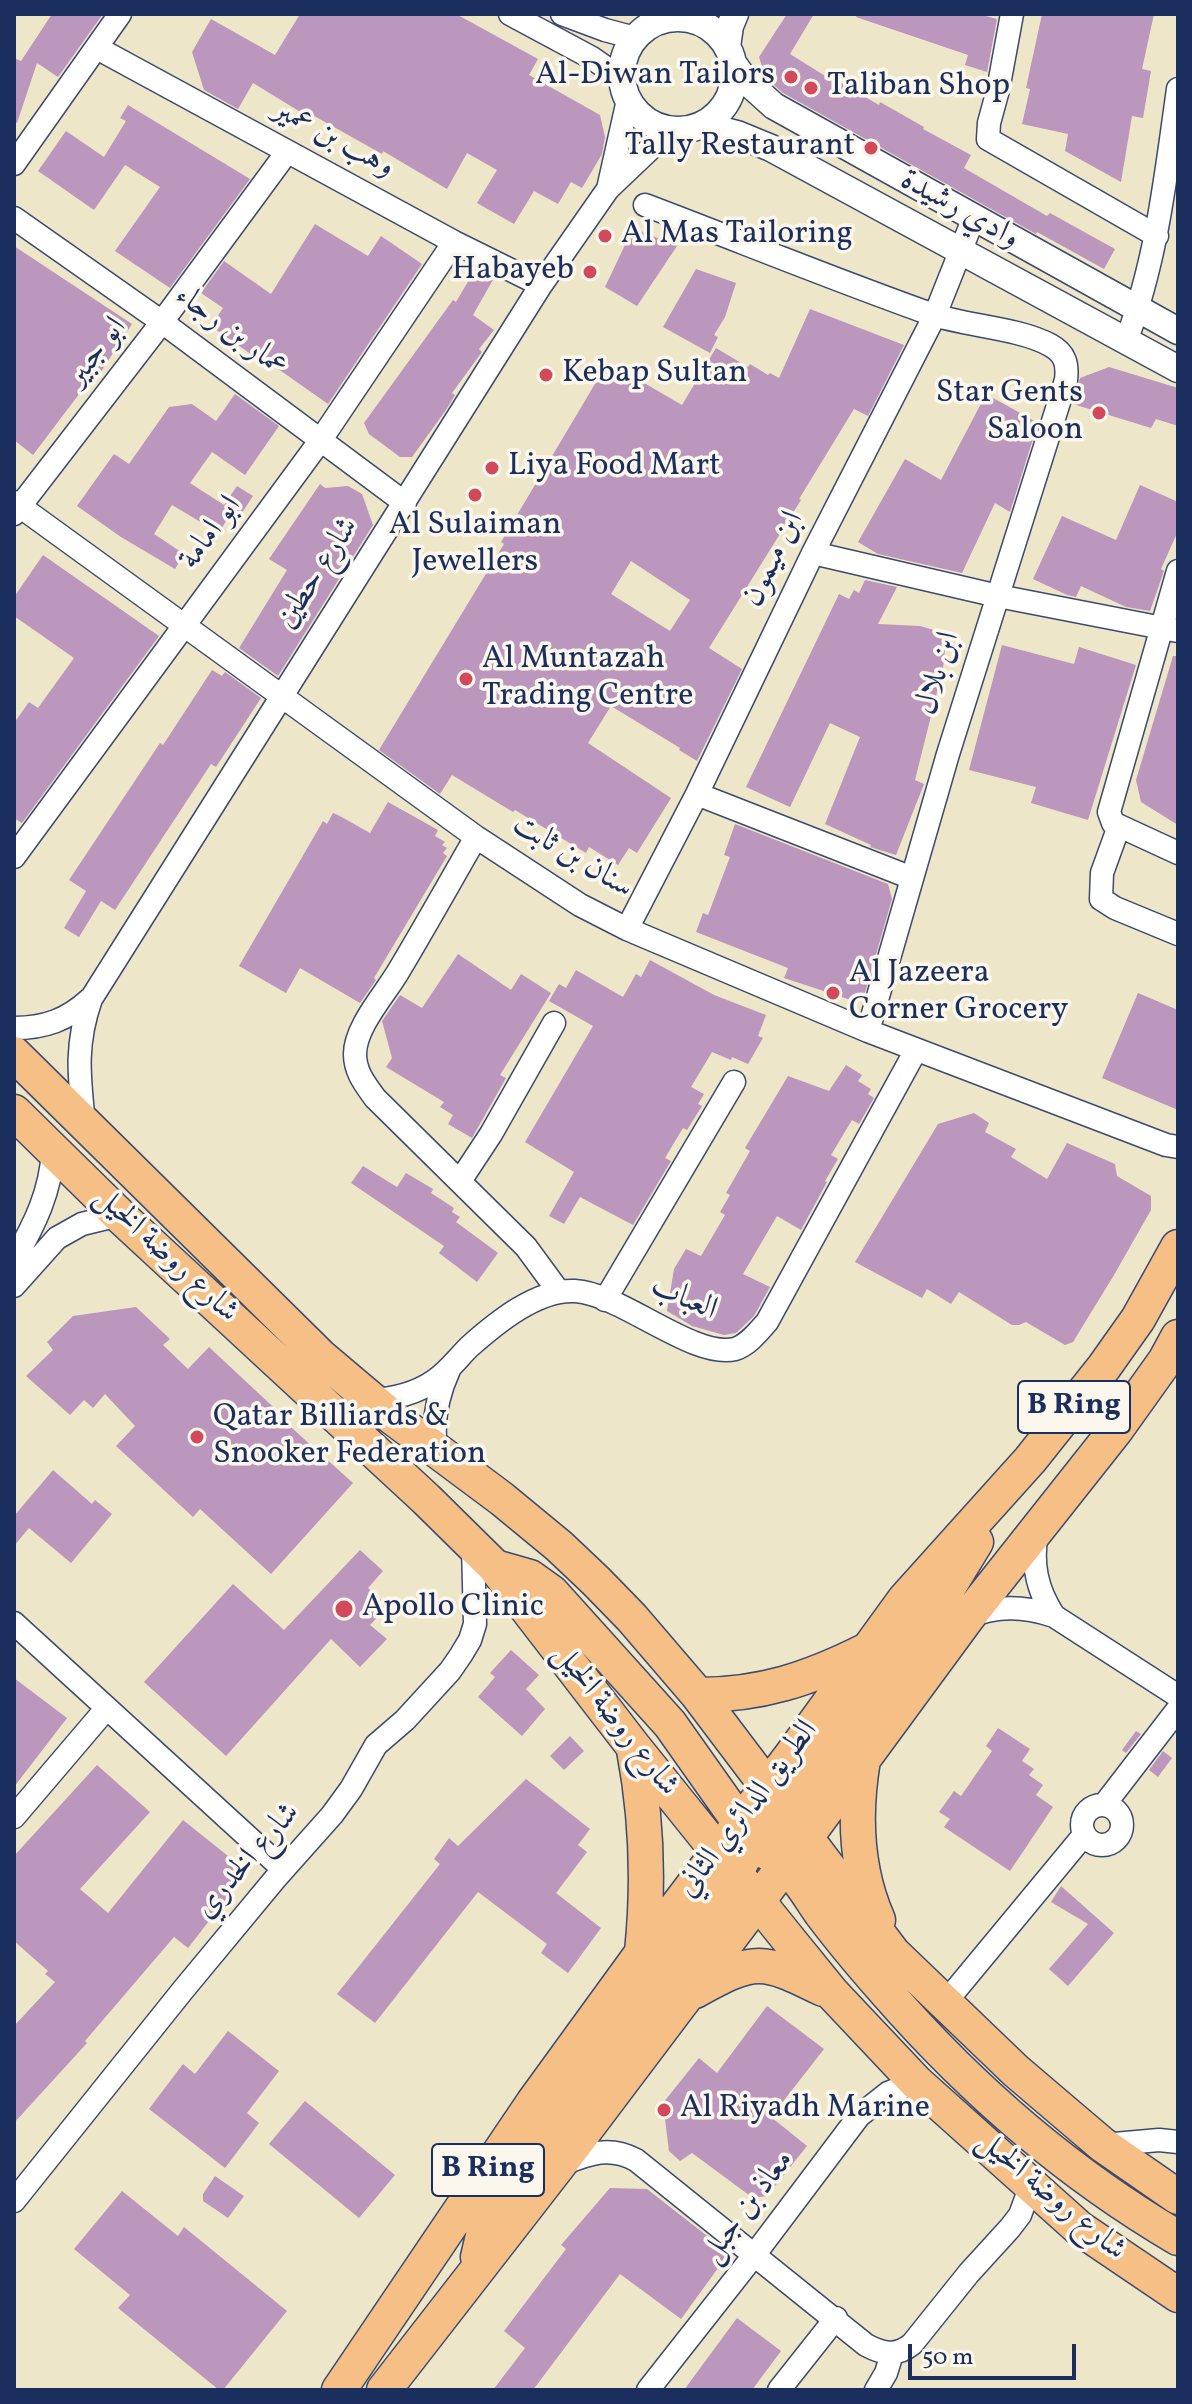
<!DOCTYPE html>
<html>
<head>
<meta charset="utf-8">
<style>
	body { margin:0 }
	#map { position:relative; width:1192px; height:2404px; overflow:hidden; background:#eee6c8; font-family:Vollkorn,serif }
	canvas { display:block }
	.frame { position:absolute; inset:0; border:16px solid #1b2f5e; pointer-events:none }
	.scale { position:absolute; left:908px; top:2344px; width:168px; height:36px; box-sizing:border-box; border:4px solid #1b2f5e; border-top:0; padding-left:10px; font-size:24px; line-height:28px; white-space:nowrap; color:#1b2f5e; -webkit-text-stroke:6px #fbf7ec; paint-order:stroke }
</style>
</head>
<body>
<div id="map">
<canvas width="1192" height="2404"></canvas>
<div class="frame"></div>
<div class="scale">50 m</div>
</div>
<script>
const c = document.querySelector('canvas').getContext('2d');
c.lineJoin = 'round';
function paint(path, color) { c.fillStyle = color; c.fill(path, 'evenodd'); }
function stroke(path, color, width, dash) { c.strokeStyle = color; c.lineWidth = width; c.lineCap = dash ? 'butt' : 'round'; c.setLineDash(dash || []); c.stroke(path); }
function drawText(font, color, halo, rows, align = 'center') {
  c.font = font + ' Vollkorn,Amiri,serif'; c.lineWidth = 7; c.setLineDash([]); c.textBaseline = 'middle'; c.strokeStyle = halo; c.fillStyle = color; for (const [text, x, y, turn = 0] of rows) {
    c.save(); c.translate(x, y); c.rotate((+turn || 0) * Math.PI / 180); c.textAlign = isNaN(turn) ? turn : align; if (halo) c.strokeText(text, 0, 0); c.fillText(text, 0, 0); c.restore();
  }
}
const building = new Path2D(`
	M52,14H103L58,77L37,63L17,123L14,122V58L21,61Z
	M300,14H456L538,59L529,75L600,115L605,137L602,154L582,188L571,182L558,204L534,191L514,224L477,203L497,170L467,153L447,189L383,151L382,154L309,113L307,116L253,83L238,109L204,90L192,52L211,19L275,55Z
	M787,14H814L790,54L830,79L831,77L879,105L880,102L924,127L923,129L971,155L964,168L1047,216L1050,213L1115,249L1104,269L1037,232L1036,234L783,93L766,78L759,57Z
	M857,14H978L997,19L987,72L965,65L968,55L856,17Z
	M1042,14H1154L1142,69L1151,71L1143,118L1132,116L1121,182L1065,151L1068,134L1022,124L1030,89L1026,88Z
	M128,105L250,179L170,288L115,251L160,187L125,165L94,210L38,171L66,131L104,157L126,121L120,118Z
	M315,224L368,256L381,236L422,264L328,404L264,359L262,362L211,326L223,308L201,293L224,261L271,294Z
	M633,228L677,246L637,306L605,287Z
	M14,246L132,324L93,384L89,381L33,455L14,440Z
	M476,268L494,278L473,315L494,330L479,349L482,352L452,393L455,395L446,410L412,457H400L369,434L364,423L453,300L456,302Z
	M696,269L736,283L725,317L714,335L718,337L710,353L663,327Z
	M810,309L904,345L868,416L854,409L799,499L801,500L709,648L742,669L697,761L679,750L680,748L611,706L588,743L671,798L637,853L629,848L618,865L589,847L586,853L515,810L513,812L452,775L440,794L379,750L504,544L501,542L608,362L682,405L716,348L748,367L750,364L768,375L770,373L779,378ZM631,561L690,600L670,631L611,594Z
	M1109,367L1178,388V426L1156,419L1151,428L1073,404L1080,378Z
	M235,394L279,426L245,475L212,452L190,483L224,505L237,486L253,496L238,519L230,514L219,533L172,505L154,534L184,554L175,569L121,537L77,506L114,454L129,464L169,407L192,404L216,421Z
	M986,394L1038,423L1010,512L995,503L962,573L878,554L858,542L905,459L941,480Z
	M320,484L325,488L348,486L362,494L373,525L278,676L239,648L287,570L269,559Z
	M1140,485L1178,502V531L1161,569L1164,571L1150,611L1126,607L1081,586L1076,597L1067,595L1033,579L1062,516L1116,540Z
	M43,555L159,636L22,823L14,818V723L29,702L38,708L74,658L14,616V597Z
	M865,580L897,587L878,624L920,626L941,632L946,641L943,668L915,780L924,784L896,855L870,847L871,845L825,824L860,737L830,723L790,807L746,787L839,594L849,599L854,590L859,593Z
	M1002,645L1074,664L1079,647L1136,665L1088,820L1031,803L1036,787L969,770Z
	M1173,656H1178V825L1141,802L1136,780Z
	M212,670L222,676L225,672L261,698L216,767L211,764L115,910L101,901L79,937L64,928L86,891L69,880L160,743L163,745Z
	M388,802L438,830L435,836L445,842L442,845L447,848L443,853L447,856L374,978L376,980L360,1003L300,968L286,993L239,966L323,821L327,824L333,813L338,815L370,833Z
	M735,824L888,884L892,899L864,996L854,1001L784,978L788,968L696,932L703,913L708,915L730,857L724,855Z
	M458,954L511,990L521,974L551,993L500,1075L506,1078L472,1138L448,1124L453,1115L440,1107L444,1102L386,1067L392,1058L382,1021L400,995L422,1008Z
	M650,960L714,995L766,1015L758,1036L763,1038L748,1064L732,1057L731,1060L712,1052L691,1087L704,1094L698,1104L702,1106L687,1130L683,1128L665,1158L671,1161L633,1225L580,1197L564,1224L549,1216L574,1172L525,1142L593,1026L549,1001L559,984L566,988L576,970L623,997L636,974L641,977Z
	M1138,993L1178,1010V1110L1102,1078Z
	M846,1065L862,1075L858,1081L871,1089L868,1094L874,1098L859,1124L852,1120L831,1155L838,1159L825,1181L827,1182L801,1230L777,1216L743,1274L770,1287L754,1316L736,1333L724,1335L692,1326L667,1311L674,1269L686,1249L701,1256L725,1215L720,1212L730,1195L726,1193L750,1151L745,1148L788,1076L829,1091Z
	M974,1113L989,1123L985,1132L1016,1149L1011,1157L1047,1179L1067,1143L1115,1164L1117,1176L1151,1196V1210L1114,1275L1073,1342L1065,1345L1026,1322L1019,1325H1012L959,1292L951,1304L927,1289L922,1298L855,1262L938,1124Z
	M363,1166L397,1187L406,1173L433,1189L431,1193L454,1208L452,1212L460,1217L456,1222L498,1253L477,1282L439,1253L444,1246L351,1183Z
	M136,1307L170,1339L163,1345L188,1369L209,1347L285,1418L283,1420L353,1483L271,1574L200,1509L193,1517L116,1446L135,1426L105,1394L93,1408L84,1400L70,1415L26,1376L53,1350L47,1342L73,1316Z
	M53,1470L92,1504L95,1500L112,1514L71,1563L29,1528L14,1546V1516Z
	M360,1550L383,1571L368,1588L388,1606L370,1625L387,1639L360,1667L331,1639L226,1756L144,1682L233,1584L284,1630Z
	M511,1650L539,1675L526,1689L545,1709L522,1736L478,1697L495,1677L490,1673Z
	M14,1678L67,1718L14,1787Z
	M998,1728L1030,1749L1022,1761L1034,1769L1029,1775L1043,1785L1036,1795L1053,1807L1010,1871L944,1827L950,1819L939,1812L954,1791L961,1796L992,1751L986,1746Z
	M1136,1731L1141,1734L1126,1753L1122,1750Z
	M570,1736L584,1751L564,1770L550,1756Z
	M1163,1751L1172,1758L1158,1777L1149,1770Z
	M97,1765L150,1812L80,1889L108,1913L183,1820L233,1860L234,1889L188,1948L174,1937L85,2041L87,2043L14,2123V2026L55,1982L45,1974L48,1971L14,1941V1856Z
	M526,1779L590,1829L578,1845L587,1852L556,1893L601,1928L568,1973L541,1953L547,1944L478,1892L375,2023L337,1994L440,1864L434,1859L449,1838L458,1846Z
	M1061,1886L1114,1933L1068,1986L1049,1969L1088,1924L1051,1902Z
	M767,2006L824,2049L771,2117L807,2146L767,2196L753,2198L692,2153L680,2161L669,2151L663,2103L699,2058L717,2073Z
	M228,2031L279,2071L247,2113L259,2123L225,2168L149,2109L183,2064L195,2074Z
	M305,2101L395,2175L359,2218L269,2144Z
	M215,2176L244,2196L228,2218L203,2201V2194Z
	M610,2188L647,2189L729,2253L681,2319L620,2274L533,2390H493L525,2348L504,2331L566,2249L561,2245Z
	M122,2191L178,2236L184,2227L287,2311L223,2390H219L118,2308L130,2295L74,2249Z
	M737,2318L781,2351L752,2390H684Z`);
const minor = new Path2D(`
	M510,14L592,58L622,79
	M562,14L605,30L635,38
	M1012,14L998,90L989,123L988,139L1157,236
	M97,48L454,242L541,285
	M14,164L120,14
	M608,189L628,100
	M645,205C740,241 835,280 931,314C966,326 1019,328 1050,345C1065,353 1068,364 1066,380L948,754L868,1031
	M14,218L162,322L405,503
	M1126,341C1157,260 1166,174 1178,89
	M14,502L476,837L580,905L627,929L868,1031L1166,1145L1178,1147
	M14,514L162,322L287,152
	M813,553L998,596L1178,631
	M1178,571L1109,812L1113,823L1178,853
	M697,794L912,878
	M1119,826L1102,873L1101,899L1115,908L1178,934
	M476,837C450,882 425,927 398,972C385,994 355,1027 355,1054C355,1072 365,1084 375,1098L526,1247L559,1292
	M14,857L320,441L454,242
	M627,929L697,794L813,553L935,315L974,217
	M14,1028C45,1028 67,1020 90,999
	M84,1123C79,1075 75,1045 91,999L541,285L608,189L670,130
	M460,1181L491,1134L554,1023
	M14,1260C35,1224 51,1191 53,1150
	M14,1286L57,1238L82,1224L119,1215
	M605,1300L734,1082
	M370,1400C393,1399 415,1394 434,1381C448,1372 457,1359 469,1347C496,1323 537,1289 575,1291C620,1293 693,1359 735,1349C748,1345 758,1332 767,1322L916,1050
	M436,1449C432,1421 437,1396 449,1370
	M1037,1533C1031,1564 1037,1590 1054,1616
	M968,1617C997,1605 1024,1606 1054,1616L1178,1696
	M14,1623L283,1869
	M1082 1825a20 20 0 1 1 40 0a20 20 0 1 1-40 0Z
	M1104,1805L1178,1709
	M14,1817L106,1709
	M944,2004L1084,1835
	M1103,2145L1159,2140L1178,2142
	M563,2164C590,2153 610,2146 636,2160L866,2345C883,2354 896,2357 912,2344L969,2273L1010,2228L1020,2215L1031,2185
	M14,2201L183,1990L275,1879L332,1815L351,1789L376,1745L405,1720L450,1671L461,1655L470,1640L475,1624L473,1545
	M648,2390L755,2254L859,2116L888,2093L916,2082
	M779,2390L836,2318
	M876,2390L886,2373L892,2354`);
const tertiary = new Path2D(`
	M622 74a56 56 0 1 1 112 0a56 56 0 1 1-112 0Z
	M727,47L730,26L735,14
	M733,63L745,80L774,106L1178,331
	M702,125L737,134L771,148L1178,369`);
const primary = new Path2D(`
	M14,1054L321,1357L392,1417L502,1499L559,1546L596,1581L632,1618L698,1695L893,1953L1016,2071L1070,2117L1103,2145L1178,2197
	M14,1112L119,1215L426,1499L495,1567L633,1746L789,1940L832,1993L916,2082L1079,2228L1178,2295
	M495,1567L530,1577L551,1592L670,1724L740,1823L755,1836
	M698,1695C761,1695 809,1679 865,1651
	M634,1750C647,1818 649,1884 642,1952
	M863,1760C854,1813 856,1870 878,1920
	M774,1829L948,1588L976,1542
	M718,1851C739,1844 763,1846 781,1861C797,1874 809,1896 821,1913C842,1941 864,1967 887,1993C970,2088 1069,2174 1178,2238
	M695,1991C756,1957 762,1959 823,1989
	M478,2257L485,2227L493,2207L712,1910L730,1884L744,1857
	M339,2390L533,2103L642,1953L791,1756L905,1599L1030,1460L1104,1367L1138,1319L1178,1247
	M384,2390L558,2166L806,1837L967,1618L1115,1431L1165,1361L1178,1337`);
const markers = [
	[791,77,8,"#d1495b"],
	[811,88,8,"#d1495b"],
	[871,148,8,"#d1495b"],
	[605,236,8,"#d1495b"],
	[590,272,8,"#d1495b"],
	[546,375,8,"#d1495b"],
	[1099,413,8,"#d1495b"],
	[492,468,8,"#d1495b"],
	[475,495,8,"#d1495b"],
	[466,679,8,"#d1495b"],
	[833,993,8,"#d1495b"],
	[197,1437,8,"#d1495b"],
	[344,1609,10,"#d1495b"],
	[664,2110,8,"#d1495b"]
];
const shields = [
	[1074,1407,112],
	[488,2170,112]
];
const shieldNames = [
	["B Ring",1074,1407],
	["B Ring",488,2170]
];
const poiNames = [
	["Al-Diwan Tailors",775,77,"right"],
	["Taliban Shop",827,88],
	["Tally Restaurant",855,148,"right"],
	["Al Mas Tailoring",621,236],
	["Habayeb",574,272,"right"],
	["Kebap Sultan",562,375],
	["Star Gents",1083,395,"right"],
	["Saloon",1083,432,"right"],
	["Liya Food Mart",508,468],
	["Al Sulaiman",475,527,"center"],
	["Jewellers",475,564,"center"],
	["Al Muntazah",482,661],
	["Trading Centre",482,698],
	["Al Jazeera",849,975],
	["Corner Grocery",849,1012],
	["Qatar Billiards &",213,1419],
	["Snooker Federation",213,1456],
	["Apollo Clinic",362,1609],
	["Al Riyadh Marine",680,2110]
];
const streetNames = [
	["وهب بن عمير",333,140,28],
	["وادي رشيدة",959,211,29],
	["عمار بن رجاء",230,333,37],
	["ابو جبير",98,353,-52],
	["ابو امامة",212,534,-54],
	["ابن ميمون",775,560,-64],
	["شارع حطين",319,574,-57],
	["ابن بلال",940,674,-73],
	["سنان بن ثابت",572,858,31],
	["شارع روضة الخيل",165,1256,43],
	["العباب",683,1300,23],
	["شارع روضة الخيل",614,1721,52],
	["الطريق الدائري الثاني",749,1810,-53],
	["شارع الخدري",249,1862,-49],
	["شارع روضة الخيل",1050,2197,40],
	["معاذ بن جبل",749,2208,-53]
];
paint(building, '#bb96bd');
stroke(minor, '#3b4a6e', 25);
stroke(tertiary, '#3b4a6e', 29);
stroke(primary, '#3b4a6e', 37);
stroke(minor, '#fff', 22);
stroke(tertiary, '#fff', 26);
stroke(primary, '#f5bf86', 34);
for (const [x, y, r, color] of markers) { const dot = new Path2D(); dot.arc(x, y, r, 0, 2 * Math.PI); c.fillStyle = color; c.fill(dot); stroke(dot, '#fbf7ec', 3); }
for (const [x, y, w] of shields) { const box = new Path2D(); box.roundRect(x - w / 2, y - 26, w, 52, 6); c.fillStyle = '#fbf7ec'; c.fill(box); stroke(box, '#1b2f5e', 2); }
drawText('bold 30px', '#1b2f5e', null, shieldNames);
drawText('32px', '#1b2f5e', '#fbf7ec', poiNames, 'left');
drawText('32px', '#1b2f5e', '#fbf7ec', streetNames);
</script>
</body>
</html>
